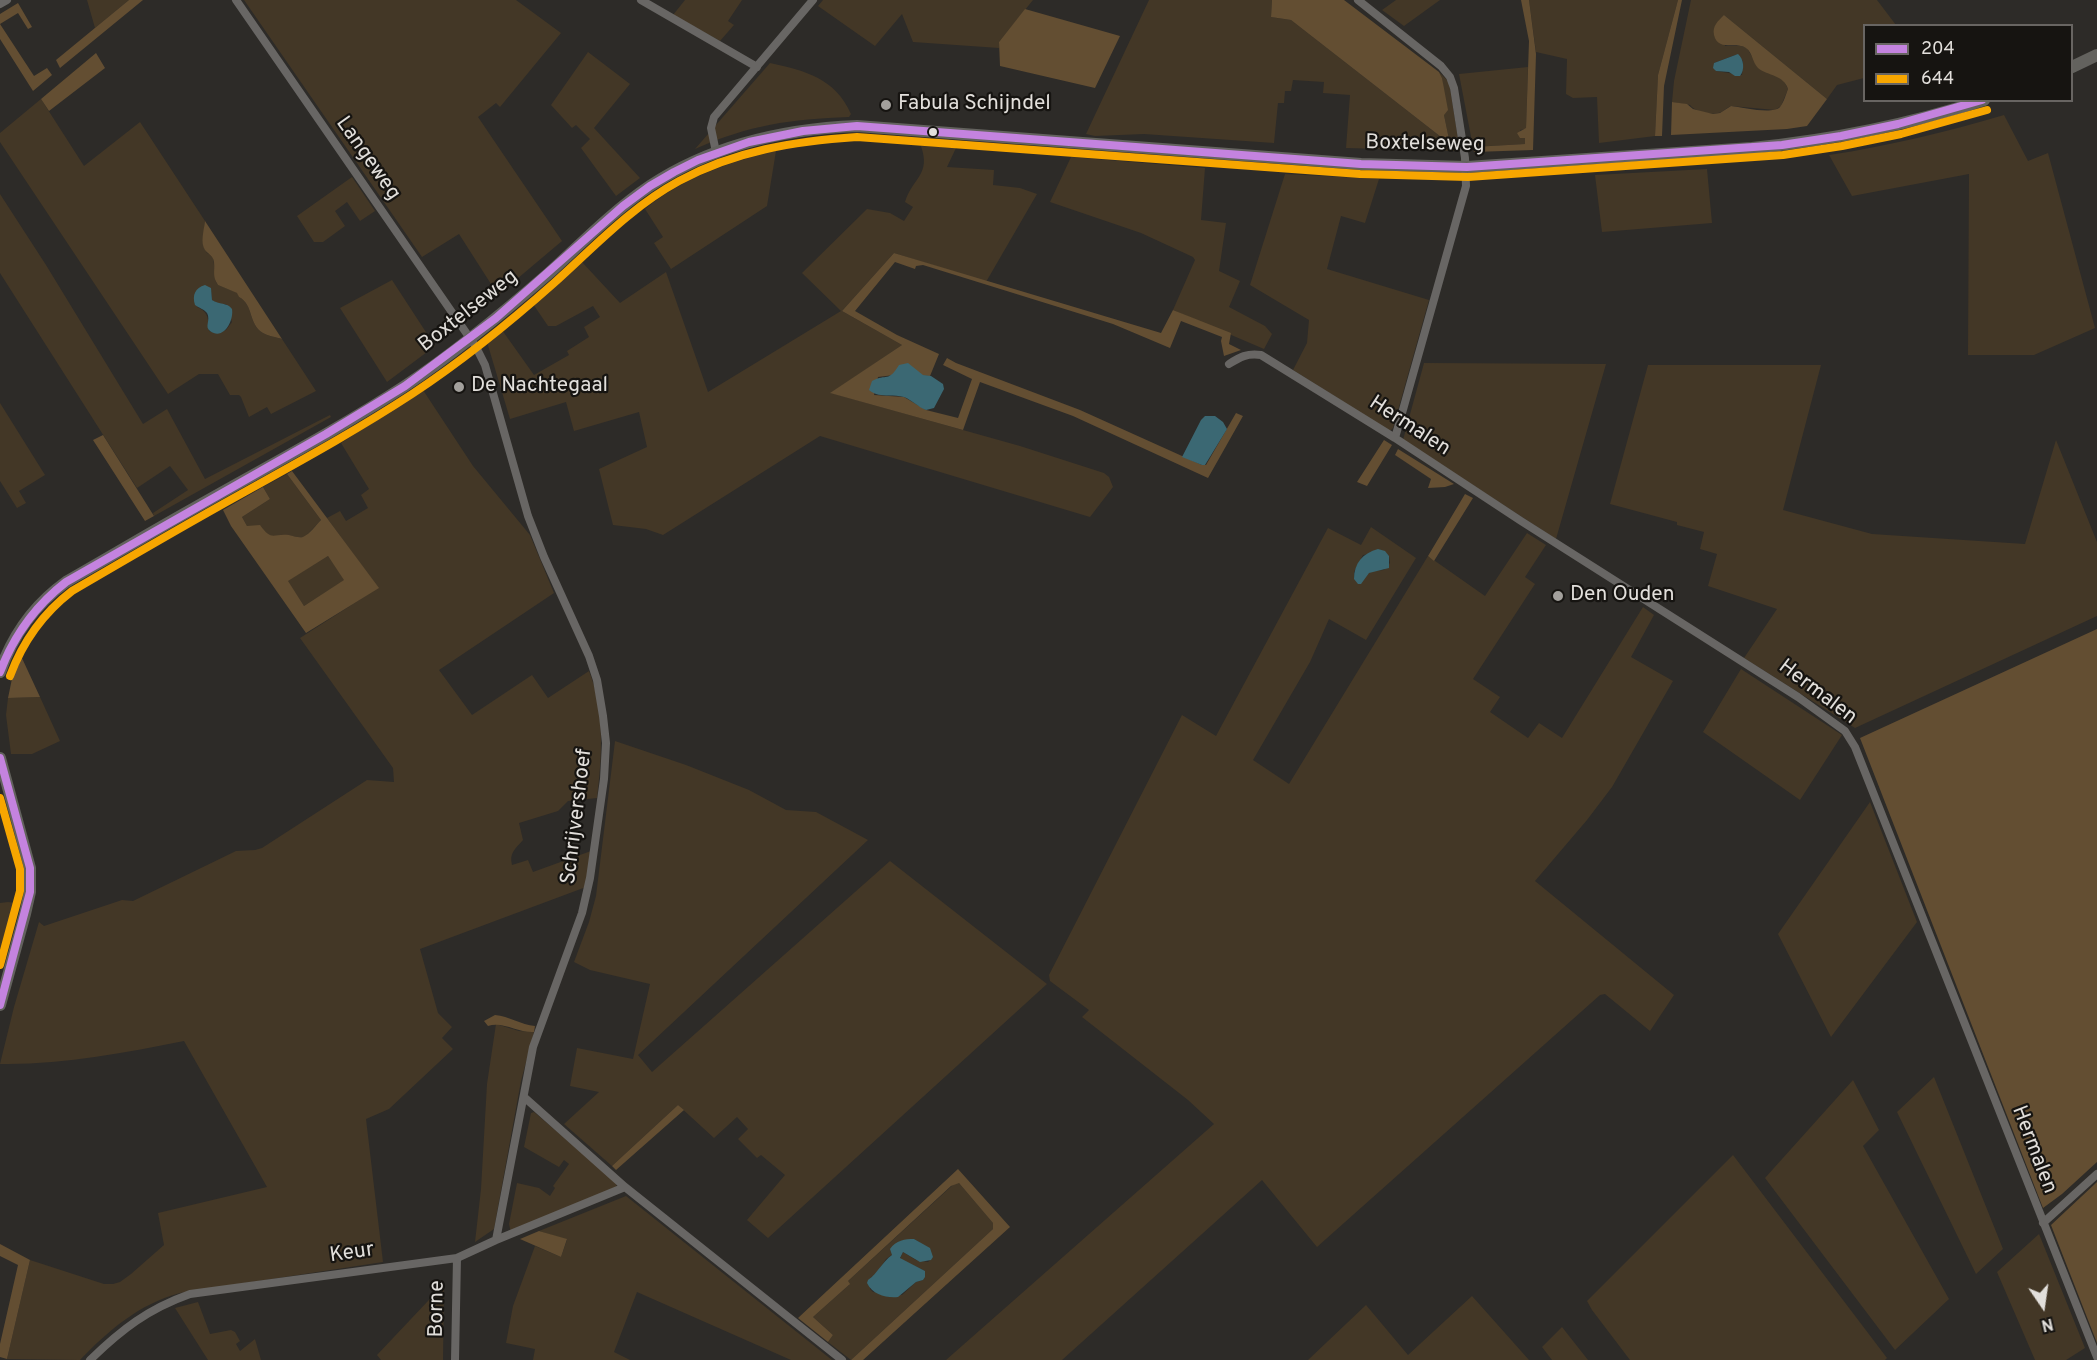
<!DOCTYPE html>
<html>
<head>
<meta charset="utf-8">
<style>
	body { margin:0 }
	#map { position:relative; width:2097px; height:1360px; overflow:hidden; background:#2d2b28; font-family:Overpass,sans-serif }
	canvas { display:block }
	.legend { position:absolute; left:1863px; top:24px; width:210px; height:78px; box-sizing:border-box; background:#161411; border:2px solid #686562; margin:0; padding:8px 10px; list-style:none; font-size:18px; color:#e2dfdb }
	.legend li { display:flex; align-items:center; gap:12px; height:30px }
	.legend b { width:30px; border:2px solid #686562 }
	.north { position:absolute; left:2013px; top:1276px; width:60px; height:60px; -webkit-text-stroke:4px #161411; paint-order:stroke; rotate:167deg; font-size:16px; font-weight:700; line-height:24px; text-align:center; color:#e2dfdb }
	.north::after { content:''; display:block; margin:auto; width:21px; height:27px; background:#e2dfdb; clip-path:polygon(50% 0,100% 100%,50% 72%,0 100%) }
</style>
</head>
<body>
<div id="map">
<canvas width="2097" height="1360"></canvas>
<ul class="legend">
<li><b style="height:8px;background:#c483df"></b>204</li>
<li><b style="height:8px;background:#f7a600"></b>644</li>
</ul>
<div class="north">N</div>
</div>
<script>
const c = document.querySelector('canvas').getContext('2d');
c.lineJoin = 'round';
function paint(path, color) { c.fillStyle = color; c.fill(path, 'evenodd'); }
function stroke(path, color, width, dash) { c.strokeStyle = color; c.lineWidth = width; c.lineCap = dash ? 'butt' : 'round'; c.setLineDash(dash || []); c.stroke(path); }
function drawText(font, color, halo, rows, align = 'center') {
  c.font = font + ' Overpass,sans-serif'; c.lineWidth = 4.5; c.setLineDash([]); c.textBaseline = 'middle'; c.strokeStyle = halo; c.fillStyle = color; for (const [text, x, y, turn = 0] of rows) {
    c.save(); c.translate(x, y); c.rotate((+turn || 0) * Math.PI / 180); c.textAlign = isNaN(turn) ? turn : align; if (halo) c.strokeText(text, 0, 0); c.fillText(text, 0, 0); c.restore();
  }
}
const green = new Path2D(`
	M87,0H129L95,28Z
	M244,0H516L561,33L500,107L496,103L478,117L562,241L498,295L459,234L422,257Z
	M685,0H742L728,21L734,25L720,41L673,15Z
	M823,0H1033L999,42V48L913,42L902,14L875,46L818,6Z
	M1149,0H1272L1271,17L1291,20L1450,144L1444,115L1442,78L1439,72L1449,82L1460,151L1346,148L1350,95L1323,93L1324,82L1293,80L1291,91H1285L1284,103H1278L1274,143L1144,134L1095,136L1086,134Z
	M1396,0H1440L1404,26L1382,10Z
	M1529,0H1678L1658,75L1655,136L1599,143L1597,97L1573,98L1566,94L1567,59L1536,52Z
	M1691,0H1877L1896,25L1864,26V78L1837,85L1827,99L1724,15L1725,46H1741L1747,48L1754,60L1784,81L1788,89L1781,106L1775,110L1731,106C1728,107 1726,109 1723,111C1715,117 1695,112 1690,105L1672,102L1674,81ZM1735,55L1743,61L1742,75L1716,71L1714,63Z
	M588,52L630,84L594,128L640,178L616,196L581,148L590,139L576,125L572,128L551,105Z
	M770,63C806,71 835,78 851,114L849,117C791,119 749,125 695,149Z
	M1528,67L1526,129L1520,130L1525,138V144L1473,147L1459,74Z
	M41,99L84,166L140,122L205,221L203,245L207,253L213,256L216,282L218,285L238,293L239,297C254,305 248,324 263,333C268,336 276,337 282,339L316,391L271,414L267,407L249,417L241,397L239,395H230L218,374H199L168,394L0,142V133ZM211,291L212,300L217,304H226L232,322L226,330L216,333L209,331C208,319 209,312 197,307Z
	M2004,115L2028,161L2048,153L2095,328L2034,355H1968L1969,174L1852,196L1829,155C1889,146 1946,132 2004,115Z
	M921,146L956,148L947,167L994,170L993,185L1020,188L1037,194L986,282L894,253L842,311L902,345L831,393L1020,446L1104,473L1109,477L1113,487L1090,517L820,436L663,535L646,529L613,525L599,469L647,447L639,412L574,431L566,402L510,419L487,342L502,330L534,375L569,355L567,351L589,337L584,327L600,317L593,306L556,326H548L533,304L582,262L620,303L666,272L708,392L841,311L802,273L867,209L890,213L904,221L913,207L905,202C913,177 931,175 921,146Z
	M776,151L767,206L671,269L654,243L663,237L645,209C683,178 729,162 776,151Z
	M1071,157L1205,168L1201,220L1226,223L1219,271L1240,281L1229,307L1265,326L1272,334L1264,349L1173,310L1195,260L1193,257L1141,233L1050,202Z
	M1707,169L1712,223L1602,232L1595,175Z
	M1285,174L1379,179L1365,223L1341,216L1327,269L1429,300L1393,428L1391,430H1388L1293,370L1307,343L1309,320L1250,285Z
	M352,177L375,211L360,221L347,202L335,211L345,226L323,242H314L297,216Z
	M0,194L46,265L143,424L167,409L205,479L330,415L331,417L154,516L153,513L188,490L170,466L137,488L0,273Z
	M392,280L435,346L387,382L340,308Z
	M1424,363L1606,364L1556,539L1403,440Z
	M1648,365H1821L1783,510L1872,534L2025,544L2056,440L2097,542V616L1855,728L1744,658L1777,609L1708,586L1717,554L1700,549L1704,532L1677,525V522L1610,504Z
	M423,390L473,466L530,535L554,593L439,670L472,715L532,675L548,698L589,671C605,711 602,757 597,798L568,801L558,811L519,823L523,840C515,849 509,853 512,865L528,860L533,872L591,851L586,887L420,949L438,1013L452,1027L442,1038L453,1049L389,1109L366,1119L383,1262L180,1293C139,1304 109,1330 80,1360L7,1359L30,1260L104,1284H113L120,1282L131,1274L164,1245L158,1213L267,1187L184,1041C124,1053 62,1065 0,1064L14,1007L39,922L44,926L122,900L133,901L236,851L255,850L262,848L367,780L394,782L393,768L300,638L378,588L327,518L340,511L346,521L368,508L361,495L369,489L341,443Z
	M0,403L45,475L19,491L26,503L17,508L0,481Z
	M287,474L321,520L305,537H297L287,535L272,537L247,526L242,517L270,499L263,487Z
	M1371,527L1416,558L1366,640L1329,619L1310,662L1253,760L1289,784L1428,556L1485,596L1527,533L1546,545L1525,577L1535,584L1473,679L1500,697L1490,712L1528,738L1539,723L1562,738L1643,607L1654,615L1631,657L1673,681L1612,787L1587,820L1535,881L1674,995L1650,1031L1605,994L1600,995L1317,1247L1262,1180L1062,1360H946L1214,1124L1188,1100L1082,1017L1089,1010L1050,981L1049,975L1182,715L1216,736L1328,528L1361,545ZM1385,552L1389,556L1390,563L1384,570L1373,571L1354,579V572L1363,555Z
	M328,556L345,580L304,606L287,581Z
	M1741,669L1842,735L1800,800L1703,732Z
	M40,697L60,741L32,754H11L6,715L8,698Z
	M615,741L686,765L749,790L786,810L816,812L868,840L638,1055L652,1072L890,861L1047,984L768,1238L747,1220L785,1175L761,1155L757,1158L738,1139L748,1129L737,1117L714,1138L678,1105L612,1166L564,1124L599,1092L570,1086L577,1048L633,1059L650,984L590,970L574,962L589,922L596,896Z
	M1870,802L1917,922L1831,1037L1778,934Z
	M8,902L16,903L0,953V903Z
	M496,1024L519,1031L534,1032L521,1081L494,1229L475,1242L481,1189L487,1084Z
	M1934,1077L2003,1249L1976,1274L1897,1112Z
	M1853,1080L1879,1130L1863,1146L1949,1299L1895,1350L1765,1178Z
	M534,1112L615,1181L617,1187L511,1233L509,1224L517,1183L539,1188L550,1196L555,1188L553,1186L569,1164L564,1160L559,1167L524,1147L531,1113Z
	M1733,1155L1887,1358L1885,1360H1630L1592,1310L1587,1301Z
	M955,1183H959L994,1224L993,1229L851,1360L828,1342L833,1335L813,1317L849,1285L847,1282ZM914,1239L919,1242L933,1257L928,1262L916,1260L903,1252L900,1259L925,1271L923,1280L916,1282L902,1295L873,1292L870,1289L871,1277L875,1276L886,1259Z
	M626,1196L832,1360H791L637,1292L614,1352L630,1360H533L535,1349L506,1343L513,1306L535,1246L561,1257L567,1240L539,1231Z
	M2039,1234L2085,1348L2066,1360H2035L1997,1272Z
	M444,1284L443,1360H381L377,1355Z
	M1472,1296L1529,1360H1308L1366,1305L1408,1355Z
	M198,1302L210,1334L231,1330L235,1332L240,1341L236,1344L240,1351L255,1339L261,1360H208L175,1308Z
	M1562,1327L1588,1360H1552L1542,1347Z`);
const forest = new Path2D(`
	M129,0H143L60,68L56,60Z
	M1272,0H1344L1439,72L1442,78L1448,110L1444,115L1450,144L1291,20L1271,17Z
	M1521,0H1529L1536,54L1533,150L1474,152L1473,147L1525,144V138H1520L1517,133L1526,128L1529,41Z
	M1678,0H1682L1664,86L1662,136H1655L1658,75Z
	M18,3L32,27L28,29L18,13L0,24L34,76L47,68L52,75L33,91L0,39V14Z
	M1025,9L1120,36L1095,88L1000,66L999,42Z
	M1724,15L1827,99L1807,126L1787,129L1671,135L1672,102L1687,104L1693,109L1713,114L1720,113L1731,106C1742,107 1772,115 1780,107C1784,102 1786,94 1788,89C1784,75 1768,76 1758,68C1752,62 1753,53 1746,48C1736,41 1718,52 1714,35C1712,26 1718,21 1724,15Z
	M96,53L105,68L49,111L41,99Z
	M205,221L280,336L282,339C276,337 268,336 263,333C248,324 254,305 239,297L237,293L218,285C212,276 215,271 214,262C213,255 209,255 205,250C200,243 204,230 205,221Z
	M894,253L1161,333L1173,310L1231,333L1229,344L1241,350L1224,356L1221,341L1222,337L1181,321L1170,348L1113,324L923,265L916,266L915,269L895,262L855,311L897,335L939,354L930,376L894,375L878,377L874,395L904,397L926,410L958,418L972,379L943,365L947,358L956,363L1080,410L1202,465H1206L1236,413L1243,416L1208,478L1073,416L980,382L963,430L830,393L902,345L842,311Z
	M103,435L154,516L145,521L93,440Z
	M1384,440L1392,445L1367,486L1357,482Z
	M1398,449L1454,484L1445,487L1428,488L1431,479L1395,455Z
	M292,471L379,588L306,633L231,526L223,510L263,487L270,499L242,517L247,526L260,525C272,542 273,533 289,535C294,536 298,538 303,537C310,534 316,525 321,520L287,474ZM328,556L344,580L304,606L288,581Z
	M1465,494L1473,498L1434,561L1428,556Z
	M2097,629V1162L2062,1194L2043,1208L1860,738Z
	M21,656L40,697L8,698L14,669Z
	M495,1015C509,1016 521,1025 535,1026L534,1032C518,1033 503,1021 488,1026L484,1021Z
	M678,1105L684,1110L616,1170L612,1166Z
	M958,1169L1010,1227L863,1360H851L993,1229V1223L959,1183L951,1186L848,1281L850,1284L813,1317L833,1335L828,1342L798,1318Z
	M2097,1182V1343L2051,1225Z
	M539,1231L567,1239L561,1257L520,1239Z
	M0,1244L30,1260L7,1359L0,1357V1344L18,1265L0,1256Z`);
const water = new Path2D(`
	M1738,54C1744,59 1745,70 1740,76H1735L1729,72L1716,71L1713,68L1714,63Z
	M205,285L211,288L212,300C219,305 227,302 232,309C234,320 224,341 210,331C204,327 211,320 207,313C204,309 199,308 195,305C192,295 195,288 205,285Z
	M908,363L923,375L931,376L943,384L944,389L934,408L926,410C918,407 912,400 904,397C891,393 879,399 869,390L872,381C887,373 888,383 899,365Z
	M1205,416H1215L1223,422L1227,429L1205,465H1202L1182,457L1201,420Z
	M1378,549L1385,551L1389,556V568L1369,573L1361,584H1358L1354,579C1354,563 1363,553 1378,549Z
	M914,1239L930,1248L933,1257L931,1260L920,1262L903,1252L900,1258L925,1271V1277L923,1280L916,1282L898,1297C886,1298 873,1295 867,1283L868,1280C878,1273 882,1262 892,1255L890,1249C896,1240 905,1239 914,1239Z`);
const street = new Path2D(`
	M236,0L476,347L485,365L528,516L544,557L589,656L597,680L603,716L606,743L604,779L590,878L582,913L533,1047L496,1240
	M641,0L757,67
	M1358,0L1441,66L1450,77L1454,88L1465,158L1466,186L1395,438
	M0,4L7,0
	M716,152L711,128L714,117L813,0
	M1229,364C1240,357 1247,353 1261,355L1395,438L1521,521L1798,697L1845,731L1855,747L2097,1357
	M524,1097L625,1187L842,1360
	M2043,1223L2097,1174
	M90,1360C122,1329 148,1309 190,1294L457,1258L496,1240L625,1187
	M455,1360L457,1258`);
const secondary = new Path2D(`
	M2072,67L2097,55
	M0,672C13,634 34,605 66,582C108,558 150,533 191,510C263,469 336,431 405,386C455,353 502,314 548,274C581,244 613,211 650,186C712,145 784,129 857,126L1361,164L1467,167L1752,148C1832,140 1908,125 1984,100
	M0,758L30,868V892L25,914L0,1005`);
const bus1 = new Path2D(`
	M0,672C14,635 35,606 66,582L326,434L405,386L496,318L623,206L650,186L674,172L698,160L749,142L803,131L857,126L1361,164L1467,167L1782,145L1841,136L1898,124L1982,100
	M0,758L30,868V892L0,1005`);
const bus2 = new Path2D(`
	M10,676C23,641 42,614 72,591C125,560 178,529 232,499C293,465 354,432 412,394C462,361 509,323 554,283C594,247 631,207 679,181C734,151 795,141 857,137L1360,174L1468,177L1783,155L1842,146L1901,134L1987,110
	M0,798L20,869V891L0,965`);
const markers = [
	[886,105,6,"#a3a09c"],
	[933,132,5,"#e2dfdb"],
	[459,387,6,"#a3a09c"],
	[1558,596,6,"#a3a09c"]
];
const poiNames = [
	["Fabula Schijndel",898,105],
	["De Nachtegaal",471,387],
	["Den Ouden",1570,596]
];
const streetNames = [
	["Boxtelseweg",1425,145,1],
	["Langeweg",367,159,55],
	["Boxtelseweg",469,312,-38],
	["Hermalen",1409,427,33],
	["Hermalen",1817,693,37],
	["Schrijvershoef",578,817,-83],
	["Hermalen",2033,1150,69],
	["Keur",352,1254,-8],
	["Borne",438,1309,-89]
];
paint(green, '#433726');
paint(forest, '#634e32');
paint(water, '#3b6873');
stroke(street, '#686664', 8);
stroke(secondary, '#63625e', 12);
stroke(bus1, '#c483df', 8);
stroke(bus2, '#f7a600', 8);
for (const [x, y, r, color] of markers) { const dot = new Path2D(); dot.arc(x, y, r, 0, 2 * Math.PI); c.fillStyle = color; c.fill(dot); stroke(dot, '#161411', 2); }
drawText('21px', '#e2dfdb', '#161411', poiNames, 'left');
drawText('21px', '#e2dfdb', '#161411', streetNames);
</script>
</body>
</html>
